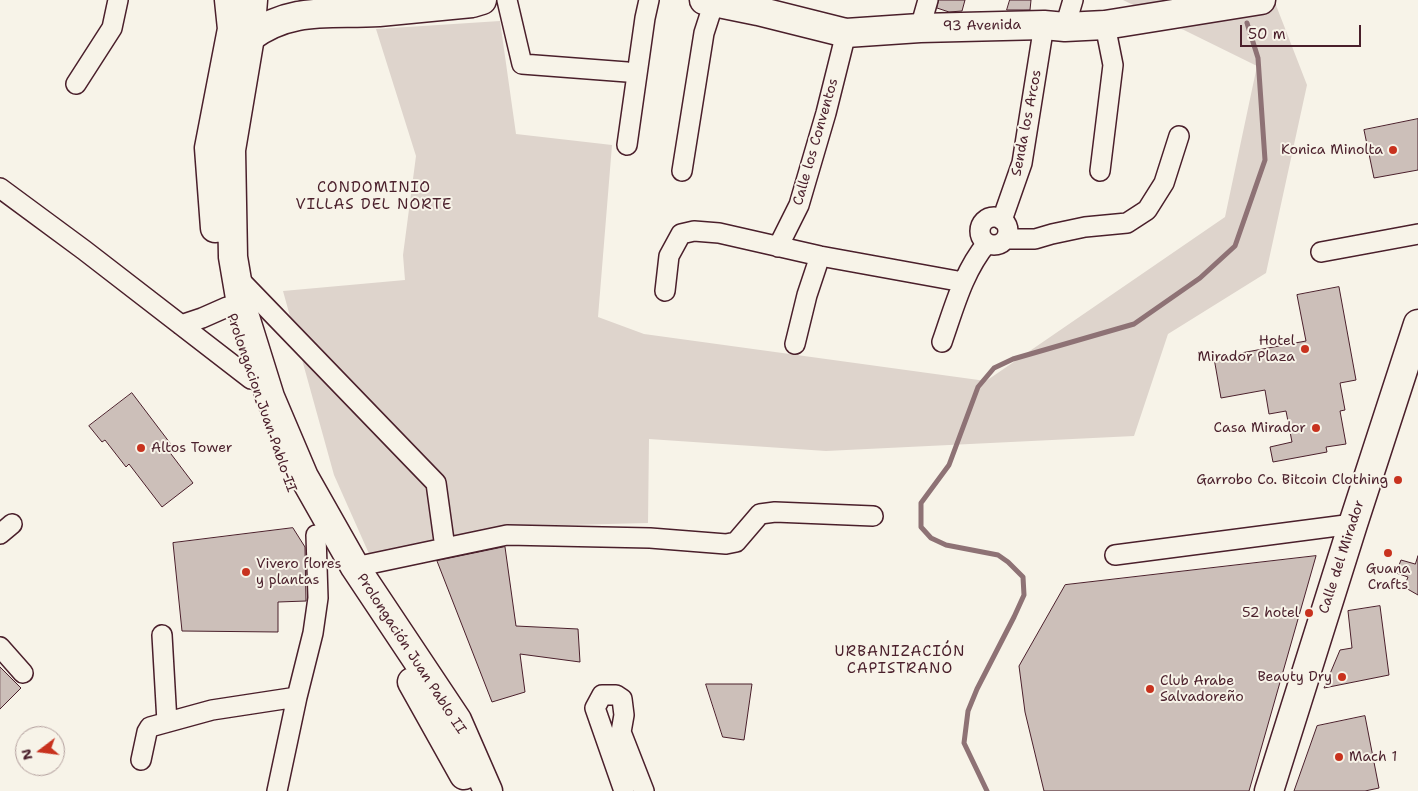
<!DOCTYPE html>
<html>
<head>
<meta charset="utf-8">
<style>
	body { margin:0 }
	#map { position:relative; width:1418px; height:791px; overflow:hidden; background:#f7f3e8; font-family:"Shantell Sans",sans-serif }
	canvas { display:block }
	.north { position:absolute; left:15px; top:726px; width:50px; height:50px; box-sizing:border-box; background:#f7f3e8; border:1px solid #b29e9c; border-radius:50%; rotate:255deg; font-size:14px; font-weight:700; line-height:20px; text-align:center; color:#4a1f2b }
	.north::after { content:''; display:block; margin:auto; width:18px; height:22px; background:#c8321e; clip-path:polygon(50% 0,100% 100%,50% 72%,0 100%) }
	.scale { position:absolute; left:1240px; top:25px; width:121px; height:22px; box-sizing:border-box; border:2px solid #4a1f2b; border-top:0; padding-left:6px; font-size:15px; line-height:18px; white-space:nowrap; color:#4a1f2b; -webkit-text-stroke:4px #f7f3e8; paint-order:stroke }
</style>
</head>
<body>
<div id="map">
<canvas width="1418" height="791"></canvas>
<div class="north">N</div>
<div class="scale">50 m</div>
</div>
<script>
const c = document.querySelector('canvas').getContext('2d');
c.lineJoin = 'round';
function paint(path, color) { c.fillStyle = color; c.fill(path, 'evenodd'); }
function stroke(path, color, width, dash) { c.strokeStyle = color; c.lineWidth = width; c.lineCap = dash ? 'butt' : 'round'; c.setLineDash(dash || []); c.stroke(path); }
function drawText(font, color, halo, rows, align = 'center') {
  c.font = font + ' "Shantell Sans",sans-serif'; c.lineWidth = 4; c.setLineDash([]); c.textBaseline = 'middle'; c.strokeStyle = halo; c.fillStyle = color; for (const [text, x, y, turn = 0] of rows) {
    c.save(); c.translate(x, y); c.rotate((+turn || 0) * Math.PI / 180); c.textAlign = isNaN(turn) ? turn : align; if (halo) c.strokeText(text, 0, 0); c.fillText(text, 0, 0); c.restore();
  }
}
const green = new Path2D(`
	M1123,0H1274L1307,85L1266,273L1168,334L1134,436L826,451L649,439L648,523L529,526L370,556L334,475L283,291L405,280L403,255L416,156L376,29L500,21L516,134L612,145L598,317L644,334L986,381L1225,217L1257,66Z`);
const stream = new Path2D(`
	M987,791L964,743L968,711L977,689L1014,617L1024,595L1023,577L1008,562L998,555L946,545L931,538L921,527V503L949,465L978,387L994,368L1013,359L1134,324L1200,278L1235,246L1265,160L1258,58L1247,23`);
const building = new Path2D(`
	M939,0H965L962,11L949,12L937,8Z
	M1010,0H1031L1030,10H1007Z
	M1418,119V170L1374,178L1364,130Z
	M1339,287L1356,380L1340,383L1345,410L1340,411L1346,444L1326,447L1327,452L1273,462L1270,447L1292,442L1286,411L1269,414L1265,390L1221,398L1214,358L1306,341L1297,295Z
	M132,393L173,447L168,450L193,483L162,507L129,464L126,467L105,440L102,442L89,426Z
	M293,528L305,547L306,601L278,602V632L182,631L173,543Z
	M505,547L516,626L578,629L580,662L520,654L525,692L492,702L437,561Z
	M1316,556L1249,791H1044L1025,712L1019,666L1065,585Z
	M1418,556V595L1404,587L1408,577L1396,573L1401,560L1415,564Z
	M1380,606L1389,675L1324,688L1340,650L1352,648L1348,611Z
	M0,667L21,688L0,709Z
	M706,684H752L744,740L723,737Z
	M1365,716L1379,788L1365,791H1294L1317,726Z`);
const street = new Path2D(`
	M507,0L522,64L627,72
	M1065,27L1073,0
	M920,28L928,0
	M76,84L112,28L118,0
	M627,145L645,18L649,0
	M682,171L704,33L714,2
	M1100,171L1113,65L1105,25
	M0,188L84,250L251,379
	M980 231a14 14 0 1 1 28 0a14 14 0 1 1-28 0Z
	M1002,220L1022,163L1044,25
	M1006,239H1035L1052,234L1085,227L1127,223L1147,210L1164,183L1179,136
	M778,247L799,205L826,113L846,33
	M1321,252L1418,234
	M236,276L436,483L445,548L507,535L650,538L726,544L736,542L760,514L775,512L873,516
	M665,291L669,256L681,234L694,231L719,233L820,256L963,282
	M181,325L202,318L227,307
	M942,342C954,308 963,272 987,243
	M795,344L807,295L820,256
	M0,534L12,524
	M1115,555L1353,524
	M355,567L445,548
	M162,635L167,722
	M0,647L23,673
	M141,760L147,732L150,727L212,710L297,697
	M277,791L297,697L313,633L318,598L316,535
	M624,791L595,708L602,695H616L622,699L624,715L621,732L644,791`);
const secondary = new Path2D(`
	M704,0L758,11L846,33L920,28L1044,25L1065,27L1105,25L1261,0
	M250,37C292,6 331,15 379,12C410,9 441,6 472,3L482,0
	M1269,791L1353,524L1418,324`);
const primary = new Path2D(`
	M253,0L250,37L231,150L233,257L241,304L270,397L304,477L355,567L457,720L488,791
	M215,228L209,148L232,29L229,0
	M412,682L464,775`);
const markers = [
	[1393,150,5,"#c8321e"],
	[1305,349,5,"#c8321e"],
	[1316,428,5,"#c8321e"],
	[141,448,5,"#c8321e"],
	[1398,480,5,"#c8321e"],
	[1388,553,5,"#c8321e"],
	[246,572,5,"#c8321e"],
	[1309,613,5,"#c8321e"],
	[1342,677,5,"#c8321e"],
	[1150,689,5,"#c8321e"],
	[1339,757,5,"#c8321e"]
];
const streetNames = [
	["93 Avenida",982,26,-1],
	["Senda los Arcos",1027,123,-79],
	["Calle los Conventos",816,142,-74],
	["Prolongacion Juan Pablo II",261,403,71],
	["Calle del Mirador",1342,557,-72],
	["Prolongación Juan Pablo II",411,654,57]
];
const poiNames = [
	["Konica Minolta",1383,150],
	["Hotel",1295,341],
	["Mirador Plaza",1295,357],
	["Casa Mirador",1306,428],
	["Altos Tower",151,448,"left"],
	["Garrobo Co. Bitcoin Clothing",1388,480],
	["Vivero flores",256,564,"left"],
	["y plantas",256,580,"left"],
	["Guana",1388,569,"center"],
	["Crafts",1388,585,"center"],
	["52 hotel",1299,613],
	["Beauty Dry",1332,677],
	["Club Arabe",1160,681,"left"],
	["Salvadoreño",1160,697,"left"],
	["Mach 1",1349,757,"left"]
];
const neighbourhoodNames = [
	["CONDOMINIO",374,188],
	["VILLAS DEL NORTE",374,205],
	["URBANIZACIÓN",900,652],
	["CAPISTRANO",900,669]
];
paint(green, '#ded4cc');
stroke(stream, '#8e7275', 5);
paint(building, '#ccbfb9');
stroke(building, '#4a1f2b', 1);
stroke(street, '#4a1f2b', 22);
stroke(secondary, '#4a1f2b', 31);
stroke(primary, '#4a1f2b', 31);
stroke(street, '#f7f3e8', 19);
stroke(secondary, '#f7f3e8', 28);
stroke(primary, '#f7f3e8', 28);
for (const [x, y, r, color] of markers) { const dot = new Path2D(); dot.arc(x, y, r, 0, 2 * Math.PI); c.fillStyle = color; c.fill(dot); stroke(dot, '#f7f3e8', 2); }
drawText('14px', '#4a1f2b', '#f7f3e8', streetNames);
drawText('14px', '#4a1f2b', '#f7f3e8', poiNames, 'right');
c.letterSpacing = '1px';
drawText('15px', '#4a1f2b', '#f7f3e8', neighbourhoodNames);
c.letterSpacing = '0px';
</script>
</body>
</html>
